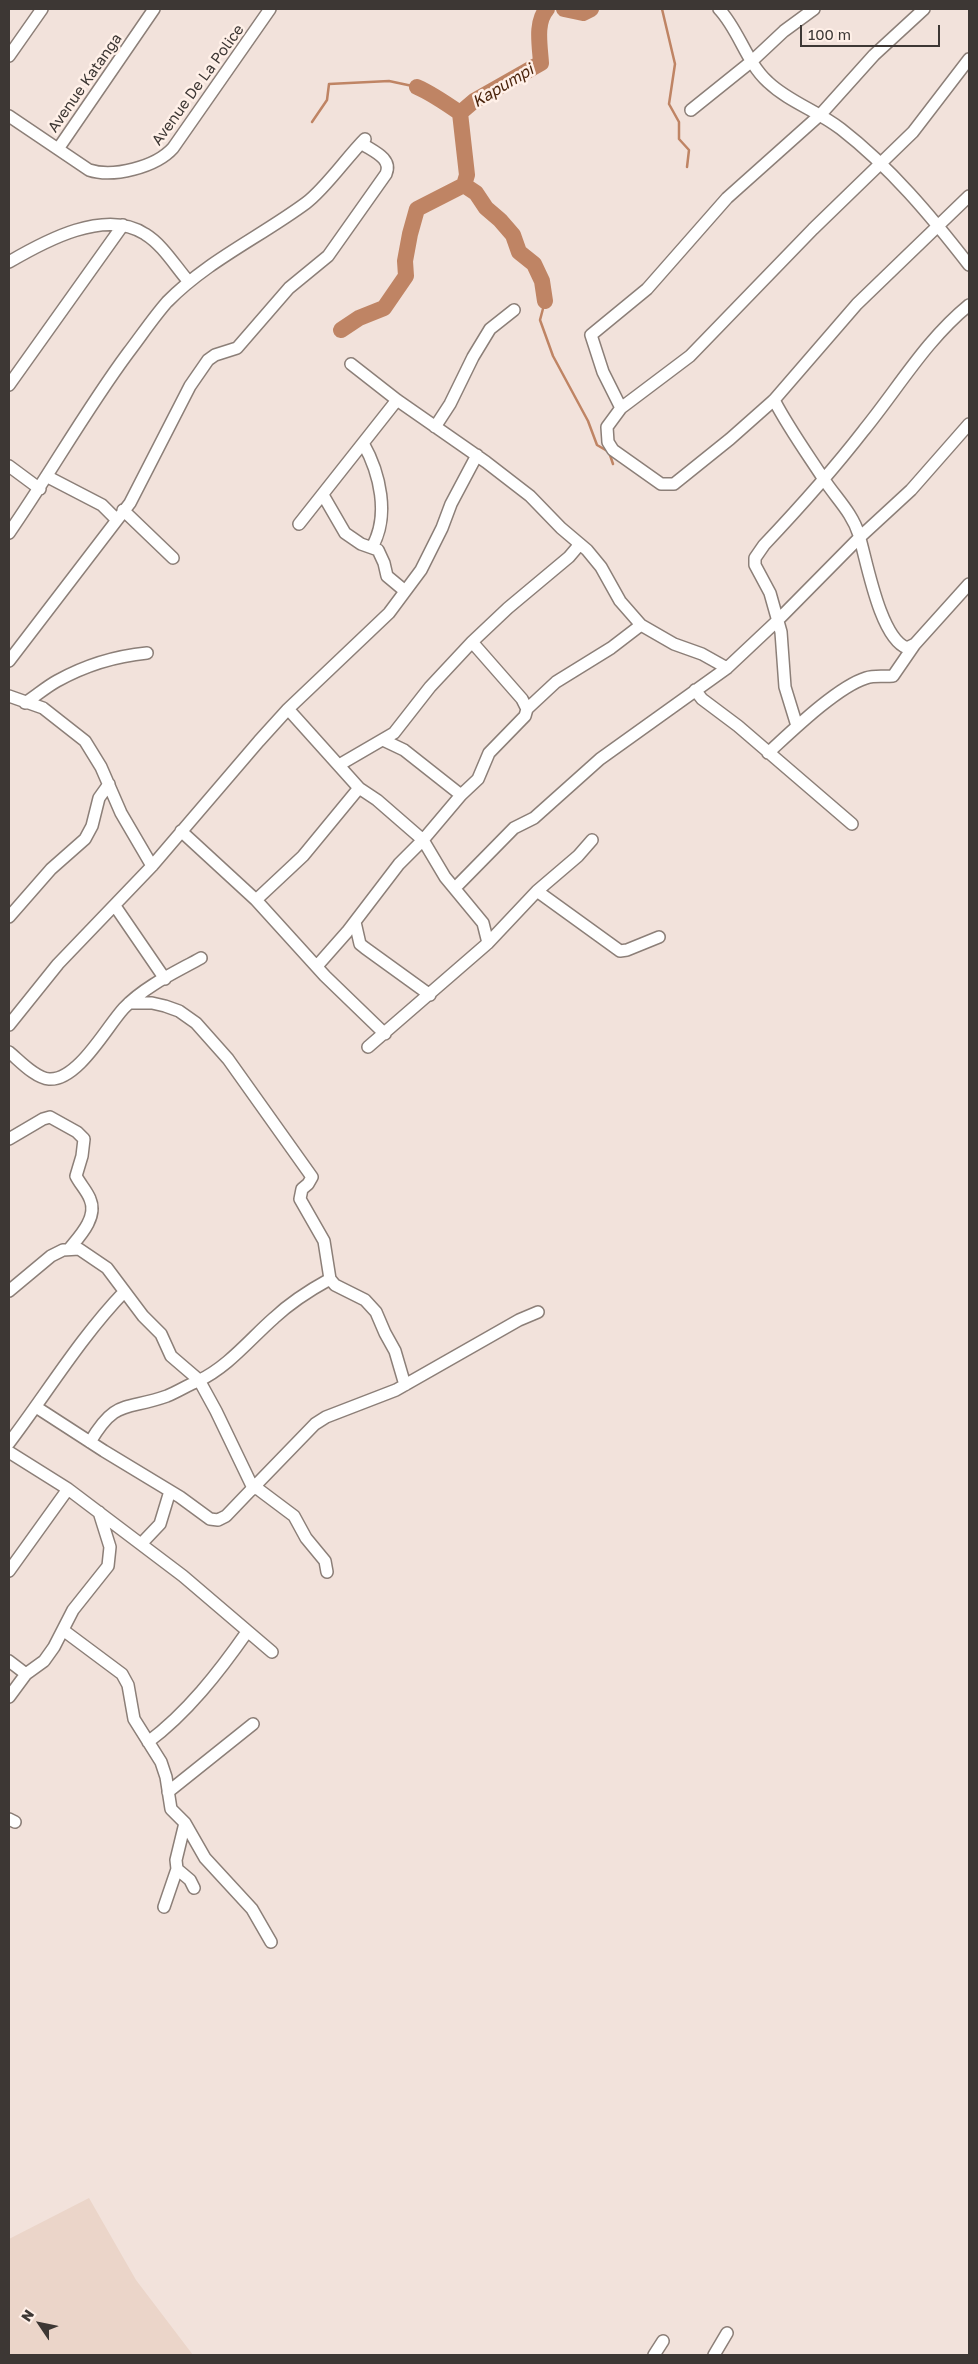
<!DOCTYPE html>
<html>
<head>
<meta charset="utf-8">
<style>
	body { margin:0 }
	#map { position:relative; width:978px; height:2364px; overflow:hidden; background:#f2e2db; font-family:"Golos Text",sans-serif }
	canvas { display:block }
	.frame { position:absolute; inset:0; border:10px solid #3d3734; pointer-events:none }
	.north { position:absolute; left:15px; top:2299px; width:50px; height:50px; -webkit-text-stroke:4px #fff0e8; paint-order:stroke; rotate:304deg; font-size:14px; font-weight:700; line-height:20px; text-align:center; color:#3d3734 }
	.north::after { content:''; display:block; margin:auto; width:18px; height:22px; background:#3d3734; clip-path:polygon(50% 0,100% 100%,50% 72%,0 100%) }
	.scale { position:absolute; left:800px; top:25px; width:140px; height:22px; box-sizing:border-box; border:2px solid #3d3734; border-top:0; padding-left:6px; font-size:15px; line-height:18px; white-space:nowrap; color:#3d3734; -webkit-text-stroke:4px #fff0e8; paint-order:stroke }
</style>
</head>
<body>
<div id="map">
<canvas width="978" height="2364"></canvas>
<div class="frame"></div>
<div class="north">N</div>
<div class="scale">100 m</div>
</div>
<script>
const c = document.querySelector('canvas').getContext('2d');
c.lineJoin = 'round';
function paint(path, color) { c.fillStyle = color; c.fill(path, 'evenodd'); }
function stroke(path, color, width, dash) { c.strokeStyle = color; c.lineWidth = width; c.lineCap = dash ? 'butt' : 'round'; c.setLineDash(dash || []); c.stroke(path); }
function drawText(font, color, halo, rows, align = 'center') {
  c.font = font + ' "Golos Text",sans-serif'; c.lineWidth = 5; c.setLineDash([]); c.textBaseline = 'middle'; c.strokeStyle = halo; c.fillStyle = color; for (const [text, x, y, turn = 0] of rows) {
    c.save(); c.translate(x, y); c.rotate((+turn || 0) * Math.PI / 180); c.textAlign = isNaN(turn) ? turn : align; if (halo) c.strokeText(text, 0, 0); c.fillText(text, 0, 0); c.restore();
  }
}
const built = new Path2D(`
	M89,2198L136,2280L193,2355H9V2239Z`);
const stream = new Path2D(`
	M662,9L675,64L669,104L679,122V139L689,150L687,167
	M312,122L327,100L329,84L389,81L417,87
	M545,301L540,320L553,356L588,421L597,445L609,452L613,464`);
const river = new Path2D(`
	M564,9L583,13L591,9
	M417,87C431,93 447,104 460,113L474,101L541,63C540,46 535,22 547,9
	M460,113L467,175L464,185L476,193L486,208L500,220L513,235L519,252L534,264L542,281L545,301
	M341,330L359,318L384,308L406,276L405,261L410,234L417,209L464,185`);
const minor = new Path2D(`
	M719,9C739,30 746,62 768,82C789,102 818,111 841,129C890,167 931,216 969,265
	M9,56L42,9
	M969,59L913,132L813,229L690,356L621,408L607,427L608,442L613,450L661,484H674L730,439L774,400L857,304L969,196
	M691,110L752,61L784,31L814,9
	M9,116L89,170C113,178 156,167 173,148L270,9
	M58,149L154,9
	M9,262C45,241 105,208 145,234C163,245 175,266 189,282
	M351,364L397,400L486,462L530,496L561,528L587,550L601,567L620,601L641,625L674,644L702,654L727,668
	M9,385L123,225
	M774,400C788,427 806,452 823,478C835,497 852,512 859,535C867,562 880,638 907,648L915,644L969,584
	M621,408L603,372L591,335L647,289L727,198L821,114L874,55L924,9
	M435,427L450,404L473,357L490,329L514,310
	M363,443C380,473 390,516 372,547
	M9,466L40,489
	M48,477L102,505L116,519
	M323,495L345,533L361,544L378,550L384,563L387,576L405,591
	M123,510L173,558
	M299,524L397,400
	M9,533C50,474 85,411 128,353C141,336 153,318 167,302C207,261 260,237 306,203C325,189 347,157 365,139
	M9,661L130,503L190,386L208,360L215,355L237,348L289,288L328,256L386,174C393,158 372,151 361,143
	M695,690L702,699L738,726L852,824
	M9,696L43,708L85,741L101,767L121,813L152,866
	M25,703C36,696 46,687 57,681C84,666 116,656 147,653
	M288,709L359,788L377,800L423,840L445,877L483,923L488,943
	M527,709L556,682L611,648L641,625
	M797,726L785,687L781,632L770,593L755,565V558L764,545C799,508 833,470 864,430C899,387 926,340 969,305
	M383,740L404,750L461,795
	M768,753C791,732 837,687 866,678C875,675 883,677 893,676L915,644
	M339,765L394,733L430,687L472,642L508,608L569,557L580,544
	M181,831L256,900L325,976L385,1034
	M455,888L514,828L534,818L600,759L727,668L777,621L860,537L911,490L969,424
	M537,891L620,951L627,950L659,937
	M256,900L303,856L359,788
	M115,906L165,979
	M9,917L51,869L85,839L92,826L99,798L109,784
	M355,922L360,944L365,948L430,995
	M317,966L347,932L399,864L423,840L461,795L478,779L489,753L525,716L527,709L522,699L472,642
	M129,1003H152L165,1006L179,1011L196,1023L228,1059L312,1177L308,1184L302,1189L300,1199L324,1241L330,1279L335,1285L365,1300L376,1312L385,1333L395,1351L405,1385
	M9,1025L58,964L152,866L259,741L288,709L389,613L421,570L442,528L451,504L477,455
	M368,1047L488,943L537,891L578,856L592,840
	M9,1052C19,1060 35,1078 49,1079C78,1081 107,1026 124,1008C145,986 176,972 201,958
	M9,1139L43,1119L50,1117L77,1132L84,1139L82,1156L76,1176C80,1184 87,1191 90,1199C98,1217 80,1236 70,1248
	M9,1291L51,1256L63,1250L79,1249L107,1268L143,1316L161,1334L171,1356L199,1380L216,1411L253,1488L315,1424L326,1417L396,1390L519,1320L538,1312
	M36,1407L104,1451L180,1497L210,1519L218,1520L226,1516L249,1492L253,1488L258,1489L294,1516L306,1538L325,1561L327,1572
	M90,1442C116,1398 125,1411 167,1396C177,1392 188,1385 198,1381C228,1367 250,1339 274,1318C291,1302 310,1290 330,1279
	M9,1443C47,1393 80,1338 124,1292
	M9,1452L68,1489L183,1576L272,1652
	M141,1544L160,1524L170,1491
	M9,1571L68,1489
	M63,1630L122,1674L128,1685L134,1719L161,1762L166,1777L171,1809L185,1823L205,1858L252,1909L271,1942
	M9,1661L26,1674L9,1697
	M26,1674L44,1661L54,1647L73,1610L108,1566L110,1547L99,1512
	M148,1742C187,1713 219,1672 247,1632
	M168,1792L253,1724
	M9,1819L15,1822
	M185,1823L176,1860L177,1869L190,1880L194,1888
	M164,1907L177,1869
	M654,2355L663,2341
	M714,2355L727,2333`);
const streetNames = [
	["Avenue Katanga",85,83,-55],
	["Avenue De La Police",198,85,-54]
];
const waterNames = [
	["Kapumpi",503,86,-31]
];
paint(built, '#ebd5c9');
stroke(stream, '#bf8464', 2.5);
stroke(river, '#bf8464', 16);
stroke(minor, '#8c7f78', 14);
stroke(minor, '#fff', 11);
drawText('15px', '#3d3734', '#fff0e8', streetNames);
drawText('italic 16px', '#4b240b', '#fff0e8', waterNames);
</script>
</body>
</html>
